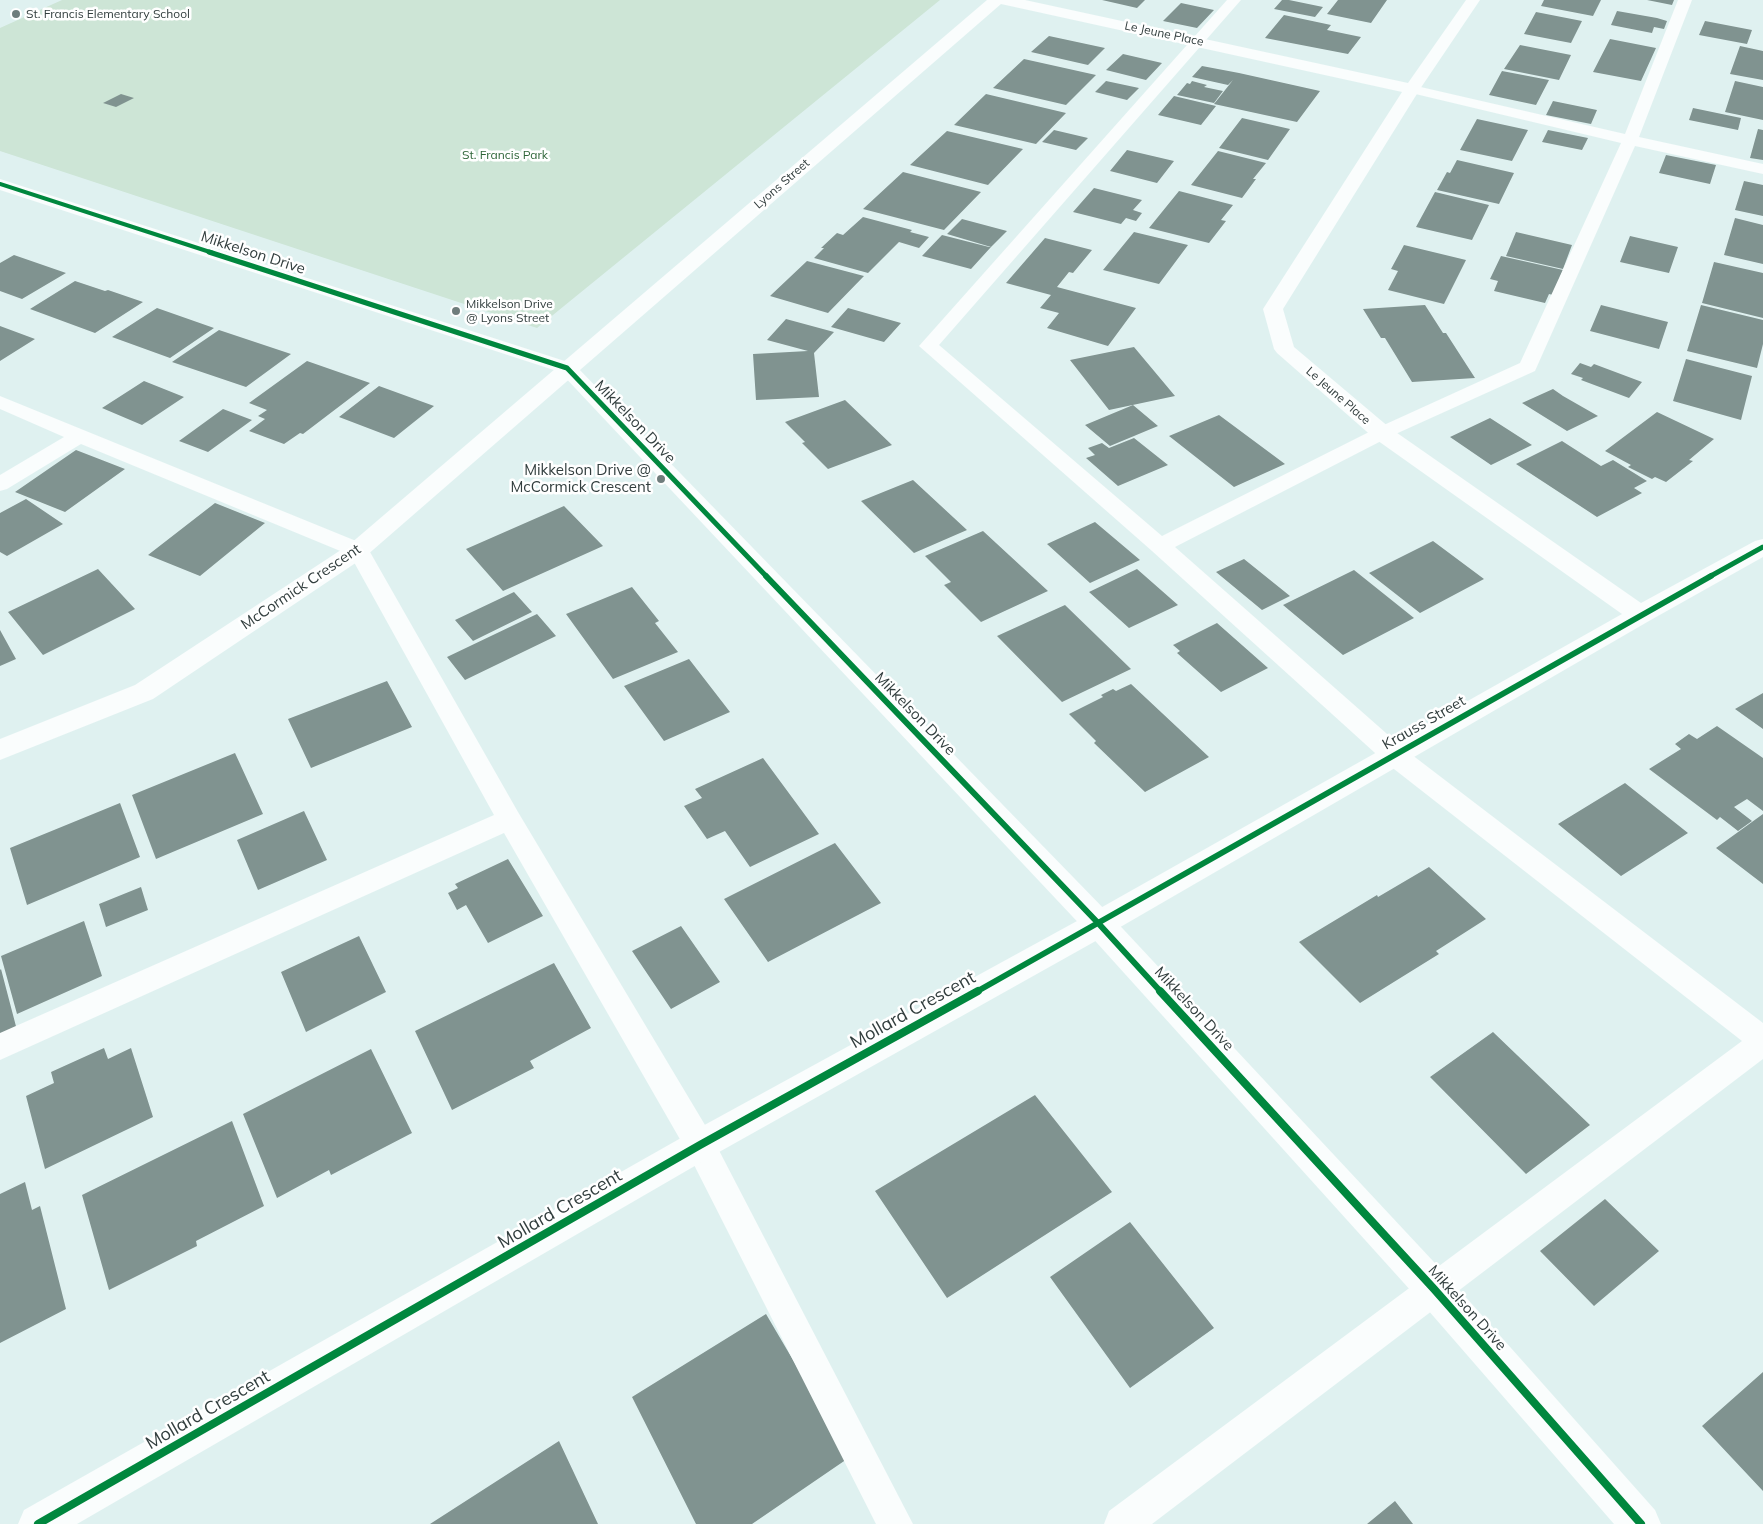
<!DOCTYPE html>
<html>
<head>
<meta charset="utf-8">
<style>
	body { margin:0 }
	canvas { display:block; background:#dff1f0 }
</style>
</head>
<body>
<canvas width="1763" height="1524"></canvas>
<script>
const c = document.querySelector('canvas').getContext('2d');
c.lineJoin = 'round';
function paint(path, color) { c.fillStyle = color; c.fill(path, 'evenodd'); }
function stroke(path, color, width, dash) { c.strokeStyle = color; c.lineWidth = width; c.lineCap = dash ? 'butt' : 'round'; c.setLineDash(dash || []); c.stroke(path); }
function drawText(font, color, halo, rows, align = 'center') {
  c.font = font + ' Mulish,sans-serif'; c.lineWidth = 5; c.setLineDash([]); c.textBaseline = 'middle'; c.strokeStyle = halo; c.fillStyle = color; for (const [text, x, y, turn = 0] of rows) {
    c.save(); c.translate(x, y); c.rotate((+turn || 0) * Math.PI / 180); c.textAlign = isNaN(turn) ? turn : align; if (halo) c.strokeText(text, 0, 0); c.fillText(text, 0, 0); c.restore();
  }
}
const green = new Path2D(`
	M62,0H940L537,328L0,151V28Z`);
const building = new Path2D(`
	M1102,0H1145L1137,8Z
	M1282,0H1289L1323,7L1315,17L1274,9Z
	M1338,0H1387L1371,23L1327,14Z
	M1544,0H1601L1593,16L1541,6Z
	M1647,0H1674L1672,5Z
	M1181,3L1214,10L1197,28L1163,21Z
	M1617,11L1657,18L1667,21L1664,29L1654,27L1652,33L1611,25Z
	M1536,12L1582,21L1571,43L1524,34Z
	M1284,15L1331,25L1327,30L1361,37L1348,54L1265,38Z
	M1705,21L1752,30L1747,44L1699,35Z
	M1049,36L1105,48L1088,65L1031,52Z
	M1610,39L1656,48L1641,81L1593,72Z
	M1520,45L1571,55L1559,80L1504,69Z
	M1740,46L1763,51V80L1730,74Z
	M1123,54L1162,63L1146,80L1106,70Z
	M1024,59L1096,75L1066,105L993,88Z
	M1202,66L1239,73L1320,91L1297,122L1214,104L1233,80L1228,85L1192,77Z
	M1502,71L1549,80L1536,105L1489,95Z
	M1106,81L1139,88L1127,100L1095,92Z
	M1192,81L1207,85L1204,87L1223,91L1214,103L1177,95L1187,83L1190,84Z
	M1735,81L1763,87V120L1725,112Z
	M121,94L134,98L116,107L103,103Z
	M986,94L1066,113L1036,144L954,125Z
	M1174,96L1216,106L1201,125L1158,115Z
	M1553,101L1597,110L1591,124L1546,115Z
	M1693,108L1741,118L1738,130L1689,120Z
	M1242,118L1290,129L1268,160L1219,148Z
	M1477,119L1528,130L1512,161L1460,150Z
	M1758,129L1763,130V160L1750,158Z
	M1054,130L1088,138L1076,150L1042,142Z
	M1548,130L1588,138L1582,150L1542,142Z
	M947,131L1023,149L988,185L910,165Z
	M1127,150L1174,161L1157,183L1110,171Z
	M1218,151L1266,163L1253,179H1256L1242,198L1191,185Z
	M1666,155L1716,165L1710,184L1659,173Z
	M1457,160L1514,173L1499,204L1437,190L1447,172L1450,173Z
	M903,172L981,192L944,230L863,209Z
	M1744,181L1763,185V216L1735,210Z
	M1094,188L1142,200L1133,210L1142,213L1136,221L1126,218L1121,224L1073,212Z
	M1179,191L1233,205L1221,220L1226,221L1209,243L1149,228Z
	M1435,192L1489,205L1472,240L1416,227Z
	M863,217L912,230L910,232L929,237L919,248L899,242L868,273L814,258L824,248H821L837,233L843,235Z
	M1735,218L1763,225V264L1724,255Z
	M962,219L1007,231L991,247L947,234Z
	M1134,232L1188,245L1159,284L1103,270Z
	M1516,232L1572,245L1563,269L1506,256Z
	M942,235L989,247H991L971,269L922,256Z
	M1630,236L1678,247L1669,273L1620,262Z
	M1045,238L1092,250L1073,273L1069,272L1057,287L1136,308L1108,346L1047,328L1059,313L1040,308L1051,295L1006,283Z
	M1404,245L1466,260L1444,304L1388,290L1398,271L1391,269Z
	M14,255L66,273L22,299L0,291V263Z
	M1501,256L1563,270L1553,295L1549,294L1545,303L1494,291L1498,281L1490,279Z
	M807,261L864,276L828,313L770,296Z
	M1714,262L1763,273V318L1702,303Z
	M75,281L105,291L108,290L143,302L95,333L30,309Z
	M1425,305L1443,333H1446L1475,378L1412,382L1385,338H1381L1363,309Z
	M1601,305L1668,322L1659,349L1590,331Z
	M1701,305L1763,320V344L1757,368L1687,351Z
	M157,308L214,328L170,358L112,337Z
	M848,308L901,323L884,342L831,327Z
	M786,319L834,332L814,353L819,397L756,400L753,354L808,351L767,340Z
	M0,326L35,339L0,361Z
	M219,330L291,354L246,387L172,362Z
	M1134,347L1175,396L1109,410L1070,360Z
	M1686,359L1752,376L1741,420L1673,401Z
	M307,361L370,383L303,434L300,433L284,444L249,431L265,419L258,416L267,410L249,403Z
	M1580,363L1591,367L1594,364L1642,382L1629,398L1581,380L1583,378L1571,374Z
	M144,381L184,397L142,425L102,408Z
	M379,386L434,406L394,438L339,417Z
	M1553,389L1563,396L1598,416L1567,431L1522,403Z
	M845,400L892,445L828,469L802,443L805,442L785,422Z
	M1133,405L1158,426L1110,446L1085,425Z
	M223,409L252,420L208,452L179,441Z
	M1657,412L1714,439L1689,460L1693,461L1666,482L1655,477L1652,479L1628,467L1631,465L1605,451Z
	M1219,415L1285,464L1234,487L1169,436Z
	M1490,418L1532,445L1491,465L1450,437Z
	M1134,438L1168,465L1118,486L1086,458L1095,455L1088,448L1102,443L1109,448Z
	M1562,441L1601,466L1613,460L1647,481L1634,488L1642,493L1597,517L1516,464Z
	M76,450L125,469L65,512L15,492Z
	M913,480L967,530L914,553L861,501Z
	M26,499L63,524L7,556L0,552V513Z
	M215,503L265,523L200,576L148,555Z
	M564,506L603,546L503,591L466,549Z
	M1095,522L1140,560L1090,583L1047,544Z
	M983,531L1048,591L981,622L944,585L951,582L925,556Z
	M1433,541L1484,579L1420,613L1369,573Z
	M1244,559L1290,596L1262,610L1216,572Z
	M98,569L135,609L43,655L8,612Z
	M1137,569L1178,605L1129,628L1089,592Z
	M1354,570L1414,618L1343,655L1283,605Z
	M632,587L659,621L655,623L678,652L613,679L566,614Z
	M514,592L532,612L473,641L455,620Z
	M1065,605L1131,669L1062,702L997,636Z
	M537,614L556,636L465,680L447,657Z
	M1217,623L1268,668L1221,692L1177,653L1180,651L1173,645Z
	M0,630L16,659L0,666Z
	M689,659L730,712L664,741L624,686Z
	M387,681L412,727L311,768L288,719Z
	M1131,684L1209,757L1145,792L1094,743L1096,741L1069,714L1103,697L1101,695L1113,689L1116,691Z
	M1763,693V729L1735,709Z
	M1717,726L1763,758V811L1747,799L1734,807L1752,821L1738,831L1720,817L1717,820L1649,769L1681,749L1675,744L1689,734L1697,739Z
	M235,753L263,814L156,859L132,795Z
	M763,758L819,834L750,867L725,831L707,839L684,806L702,798L695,789Z
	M1625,783L1688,833L1621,876L1558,824Z
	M120,803L140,857L27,905L10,848Z
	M304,811L327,860L258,890L237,840Z
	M1763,814V884L1716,848Z
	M835,843L881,903L768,962L724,899Z
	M508,859L543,916L488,943L466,905L457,910L448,893L458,888L455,884Z
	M1429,867L1486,919L1436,951L1439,954L1360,1003L1299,942L1377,895L1378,897Z
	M141,887L148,910L106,927L99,904Z
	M84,921L102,976L17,1014L1,956Z
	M681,926L720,982L671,1009L632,951Z
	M359,936L386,992L306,1032L281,972Z
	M554,963L591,1028L530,1061L534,1068L452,1110L415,1031Z
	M1,969L18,1034L0,1042V970Z
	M1493,1032L1590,1125L1526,1174L1430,1077Z
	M104,1048L108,1059L131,1048L153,1117L45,1169L26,1096L54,1083L51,1072Z
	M371,1049L412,1133L331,1175L329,1170L277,1198L243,1114Z
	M1035,1095L1112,1192L947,1298L875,1191Z
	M232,1121L264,1206L196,1241L197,1246L109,1290L82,1195Z
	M25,1182L32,1210L40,1206L66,1309L0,1343V1194Z
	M1605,1199L1659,1251L1594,1306L1540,1251Z
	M1130,1222L1214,1328L1130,1388L1050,1277Z
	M766,1314L850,1457L752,1524H696L632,1397Z
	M1763,1372V1491L1702,1426Z
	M559,1441L598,1524H430Z
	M1395,1501L1413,1524H1367Z`);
const lane = new Path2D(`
	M1227,0H1241L939,345L1162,536L1375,429L1520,363L1621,143L1407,92L1405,89L1407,86L1412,85L1625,134L1678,0H1692L1639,137L1763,164V174L1635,146L1535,371L1389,437L1175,547L1403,748L1763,1023V1059L1152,1524H1104L1109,1511L1742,1041L1385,762L1152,551L919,346Z
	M0,396L366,545L518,812L711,1135L913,1524H876L689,1155L504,833L0,1060V1033L494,815L350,555L81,444L7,489L0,491V475L64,437L0,409Z`);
const street = new Path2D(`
	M987,0H1025L1408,83L1466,0H1480L1420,89L1283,309L1294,347L1390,428L1641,603L1755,541L1763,539V557L1649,621L1110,933L712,1156L77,1524H18L24,1510L688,1134L1088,915L1622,614L1374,438L1277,353L1274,349L1263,309L1402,92L1001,4L366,556L153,699L0,760V739L135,685L350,544Z`);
const secondary = new Path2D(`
	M0,179L574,364L1110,915L1447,1276L1655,1510L1661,1524H1614L1421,1302L1088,933L560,372L0,190Z`);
const cyclewayFar3 = new Path2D(`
	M0,184L213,253`);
const cyclewayFar2 = new Path2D(`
	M209,252L567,368L767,577
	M1709,577L1763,547`);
const cyclewayFar1 = new Path2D(`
	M766,576L1099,924L1161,992
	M976,992L1711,576`);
const cycleway = new Path2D(`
	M1160,991L1434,1289L1641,1524
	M38,1524L700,1145L978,991`);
const markers = [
	[16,14,5,"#6f7d7c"],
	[456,311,5,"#6f7d7c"],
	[661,479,5,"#6f7d7c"]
];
const farPoinames = [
	["St. Francis Elementary School",26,14],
	["Mikkelson Drive",466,304],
	["@ Lyons Street",466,318]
];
const farStreetnames = [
	["Le Jeune Place",1164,34,12],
	["Lyons Street",782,184,-41],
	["Le Jeune Place",1338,396,41]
];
const farParknames = [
	["St. Francis Park",505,155]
];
const streetNames = [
	["Mikkelson Drive",253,253,18],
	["Mikkelson Drive",635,422,46],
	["McCormick Crescent",301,587,-34],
	["Mikkelson Drive",915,714,46],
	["Krauss Street",1424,723,-30],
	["Mikkelson Drive",1194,1009,47],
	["Mikkelson Drive",1467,1308,48]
];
const poiNames = [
	["Mikkelson Drive @",651,470],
	["McCormick Crescent",651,487]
];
const nearStreetnames = [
	["Mollard Crescent",913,1010,-29],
	["Mollard Crescent",560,1209,-30],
	["Mollard Crescent",208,1410,-30]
];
paint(green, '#cde5d6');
paint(building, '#809390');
paint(lane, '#fafdfd');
paint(street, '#fafdfd');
paint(secondary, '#fafdfd');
stroke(cyclewayFar3, '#00873e', 4);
stroke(cyclewayFar2, '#00873e', 5);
stroke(cyclewayFar1, '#00873e', 6);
stroke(cycleway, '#00873e', 8);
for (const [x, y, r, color] of markers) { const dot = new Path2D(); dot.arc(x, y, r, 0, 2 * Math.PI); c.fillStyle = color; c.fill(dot); stroke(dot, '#fff', 2); }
drawText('12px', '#323e3e', '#fff', farPoinames, 'left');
drawText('12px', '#323e3e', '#fff', farStreetnames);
drawText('12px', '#2e6538', '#fff', farParknames);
drawText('15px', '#323e3e', '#fff', streetNames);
drawText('15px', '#323e3e', '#fff', poiNames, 'right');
drawText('18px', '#323e3e', '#fff', nearStreetnames);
</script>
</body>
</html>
